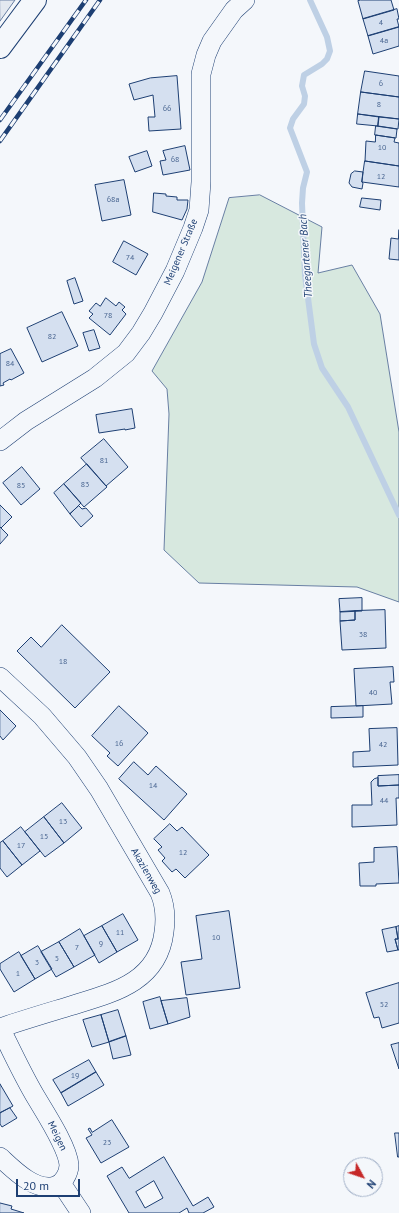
<!DOCTYPE html>
<html>
<head>
<meta charset="utf-8">
<style>
	body { margin:0 }
	#map { position:relative; width:399px; height:1213px; overflow:hidden; background:#f4f7fb; font-family:"PT Sans",sans-serif }
	canvas { display:block }
	.north { position:absolute; left:343px; top:1157px; width:40px; height:40px; box-sizing:border-box; background:#f4f7fb; border:1px solid #9eadc5; border-radius:50%; rotate:130deg; font-size:11px; font-weight:700; line-height:16px; text-align:center; color:#1d3f73 }
	.north::after { content:''; display:block; margin:auto; width:14px; height:18px; background:#c62828; clip-path:polygon(50% 0,100% 100%,50% 72%,0 100%) }
	.scale { position:absolute; left:16px; top:1179px; width:64px; height:18px; box-sizing:border-box; border:2px solid #1d3f73; border-top:0; padding-left:5px; font-size:12px; line-height:14px; white-space:nowrap; color:#1d3f73; -webkit-text-stroke:3px #f4f7fb; paint-order:stroke }
</style>
</head>
<body>
<div id="map">
<canvas width="399" height="1213"></canvas>
<div class="north">N</div>
<div class="scale">20 m</div>
</div>
<script>
const c = document.querySelector('canvas').getContext('2d');
c.lineJoin = 'round';
function paint(path, color) { c.fillStyle = color; c.fill(path, 'evenodd'); }
function stroke(path, color, width, dash) { c.strokeStyle = color; c.lineWidth = width; c.lineCap = dash ? 'butt' : 'round'; c.setLineDash(dash || []); c.stroke(path); }
function drawText(font, color, halo, rows, align = 'center') {
  c.font = font + ' "PT Sans",sans-serif'; c.lineWidth = 3; c.setLineDash([]); c.textBaseline = 'middle'; c.strokeStyle = halo; c.fillStyle = color; for (const [text, x, y, turn = 0] of rows) {
    c.save(); c.translate(x, y); c.rotate((+turn || 0) * Math.PI / 180); c.textAlign = isNaN(turn) ? turn : align; if (halo) c.strokeText(text, 0, 0); c.fillText(text, 0, 0); c.restore();
  }
}
const green = new Path2D(`
	M260,195L322,227L318,273L352,265L380,314L399,432V602L357,587L199,583L164,550L169,414L167,389L152,371L202,282L229,198Z`);
const parking = new Path2D(`
	M0,0H15L0,21Z`);
const stream = new Path2D(`
	M310,0L327,37L330,51L327,59L322,64L304,75L302,86L305,96L304,104L293,119L290,128L307,172L303,188L302,203L305,275L314,344L322,368L348,407L399,515`);
const building = new Path2D(`
	M361,0H391L394,10L363,19L358,1Z
	M397,9L399,19H397L399,27L368,36L363,19Z
	M399,27V46L373,54L368,36Z
	M365,71L399,76V97L361,92Z
	M177,76L181,129L149,131L148,117H155L153,95L134,100L129,84L150,78Z
	M361,92L399,97V119L358,114Z
	M358,114L379,117L378,126L357,124Z
	M379,117L399,119L398,129L378,126Z
	M376,126L397,129L396,138L375,135Z
	M376,135L395,138L394,142L399,143V166L365,161L366,141L375,142Z
	M185,146L190,170L163,175L160,161L166,160L163,151Z
	M147,151L152,166L135,172L129,157Z
	M365,161L399,166V187L362,182Z
	M355,171L363,172L362,182L363,183L362,189L352,187L349,183L351,174Z
	M124,180L131,215L102,221L95,185Z
	M154,193L166,194V196L177,197V200H188L187,209L182,220L153,212Z
	M362,198L381,200L380,210L360,207Z
	M399,230V260L389,259L391,238L398,239Z
	M124,241L148,254L136,275L113,262Z
	M75,278L83,301L74,304L67,281Z
	M106,298L116,306L119,302L125,307L122,310L126,314L110,335L89,318L93,314L89,311L96,303L100,306Z
	M62,312L78,346L42,362L27,328Z
	M94,330L100,348L89,351L83,333Z
	M11,349L24,373L11,380L10,379L3,383L4,385L0,386V354Z
	M132,409L135,428L125,430V429L99,433L96,415Z
	M104,439L128,467L106,486L81,458Z
	M87,464L107,487L84,507L64,484Z
	M22,467L40,489L21,505L3,483Z
	M64,484L81,503L70,514L54,493Z
	M0,505L12,517L1,528L0,527Z
	M79,506L82,509L86,508L93,516L81,527L70,514Z
	M0,527L8,535L0,544Z
	M362,598V611L340,612L339,599Z
	M385,610L386,648L342,650L340,621L355,620V611Z
	M355,611V620L340,621V612Z
	M62,625L110,672L75,708L17,651L31,637L41,647Z
	M393,667L394,682H390L392,704L356,706L354,669Z
	M119,706L148,733L118,766L107,756L110,753L92,736Z
	M363,706V717L331,718V707Z
	M0,710L16,726L3,740L0,736Z
	M397,728L398,765L353,767V752L370,751L369,729Z
	M134,762L148,775L156,766L187,794L164,820L119,779Z
	M399,775V785L378,786V776Z
	M378,778V786L399,785V798H396L397,825L352,827V805H372L371,782L374,779Z
	M62,803L82,828L64,843L44,817Z
	M44,817L64,843L45,857L25,832Z
	M170,824L177,831L182,827L209,855L185,878L176,869L172,872L162,861L165,858L158,850L162,847L154,839Z
	M21,827L40,851L22,865L3,841Z
	M3,841L22,865L7,877L0,868V843Z
	M397,847L399,883L376,884V886H360L359,863L374,862V848Z
	M229,911L240,988L186,995L181,962L202,959L196,916Z
	M123,914L138,940L117,952L102,926Z
	M102,926L117,952L99,963L84,936Z
	M399,926V950H398L395,939H398L396,927Z
	M396,927L398,939H395L398,950L387,952L382,930Z
	M80,929L95,955L74,967L59,942Z
	M59,942L74,967L56,977L41,952Z
	M38,946L52,969L35,979L21,956Z
	M19,952L35,979L14,992L0,969V964Z
	M399,983V1023L382,1028L379,1017L374,1018L366,993Z
	M160,997L168,1024L150,1029L143,1002Z
	M187,998L190,1017L168,1024L161,1001Z
	M118,1010L126,1036L109,1042L101,1015Z
	M101,1015L109,1042L92,1047L83,1020Z
	M126,1036L131,1055L113,1059L109,1042Z
	M399,1043V1069L391,1045Z
	M89,1060L96,1072L61,1093L53,1080Z
	M96,1072L104,1085L68,1106L61,1093Z
	M0,1084L13,1106L0,1113Z
	M10,1108L17,1118L2,1127L0,1124V1113Z
	M112,1120L129,1147L101,1163L86,1138L92,1135L88,1129L90,1128L92,1132Z
	M395,1133H399V1157H398Z
	M164,1157L193,1206L208,1197L214,1207L203,1213H189L187,1208L179,1213H129L107,1176L122,1167L129,1178ZM154,1181L163,1198L145,1208L136,1192Z
	M0,1203L12,1206L11,1209L24,1213H0Z`);
const street = new Path2D(`
	M0,441L26,421L95,378L126,353L141,333L153,313L175,271L193,228L199,210L201,182V74L206,55L212,41L234,10L245,0
	M0,677L42,716L77,757L99,789L160,893C165,905 166,918 164,932C158,983 112,993 70,1006C47,1013 23,1020 0,1028
	M0,1028C12,1051 23,1076 37,1099C46,1114 68,1148 69,1165C69,1173 63,1184 55,1186C35,1192 13,1169 0,1157
	M61,1183L81,1213`);
const secondary = new Path2D(`
	M0,47L35,0`);
const rail = new Path2D(`
	M0,120L86,0
	M0,141L100,0`);
const numberNames = [
	["4",381,23],
	["4a",384,41],
	["6",381,84],
	["8",379,105],
	["66",167,109],
	["10",382,148],
	["68",175,160],
	["12",381,177],
	["68a",113,200],
	["74",130,258],
	["78",108,316],
	["82",52,337],
	["84",10,364],
	["81",104,461],
	["83",85,485],
	["85",21,486],
	["38",363,635],
	["18",63,662],
	["40",373,693],
	["16",119,744],
	["42",383,745],
	["14",153,786],
	["44",384,801],
	["13",63,822],
	["15",44,837],
	["17",21,846],
	["12",183,853],
	["11",120,933],
	["10",216,938],
	["9",101,944],
	["7",77,948],
	["5",57,959],
	["3",37,963],
	["1",18,974],
	["52",384,1005],
	["19",75,1076],
	["23",107,1143]
];
const streetNames = [
	["Meigener Straße",181,252,-67],
	["Akazienweg",146,871,60],
	["Meigen",57,1136,64]
];
const waterNames = [
	["Theegartener Bach",306,256,-94]
];
paint(green, '#d7e8df');
stroke(green, '#687fa3', 1);
paint(parking, '#e3e8f0');
stroke(parking, '#687fa3', 1);
stroke(stream, '#bed0e5', 6);
paint(building, '#d5e0f0');
stroke(building, '#1d3f73', 1);
stroke(street, '#1d3f73', 20);
stroke(secondary, '#1d3f73', 24);
stroke(street, '#f4f7fb', 19);
stroke(secondary, '#f4f7fb', 22);
stroke(rail, '#1d3f73', 4.5);
stroke(rail, '#f4f7fb', 3, [9]);
drawText('8px', '#4b6792', null, numberNames);
drawText('10px', '#1d3f73', '#f4f7fb', streetNames);
drawText('italic 11px', '#1d3f73', '#f4f7fb', waterNames);
</script>
</body>
</html>
